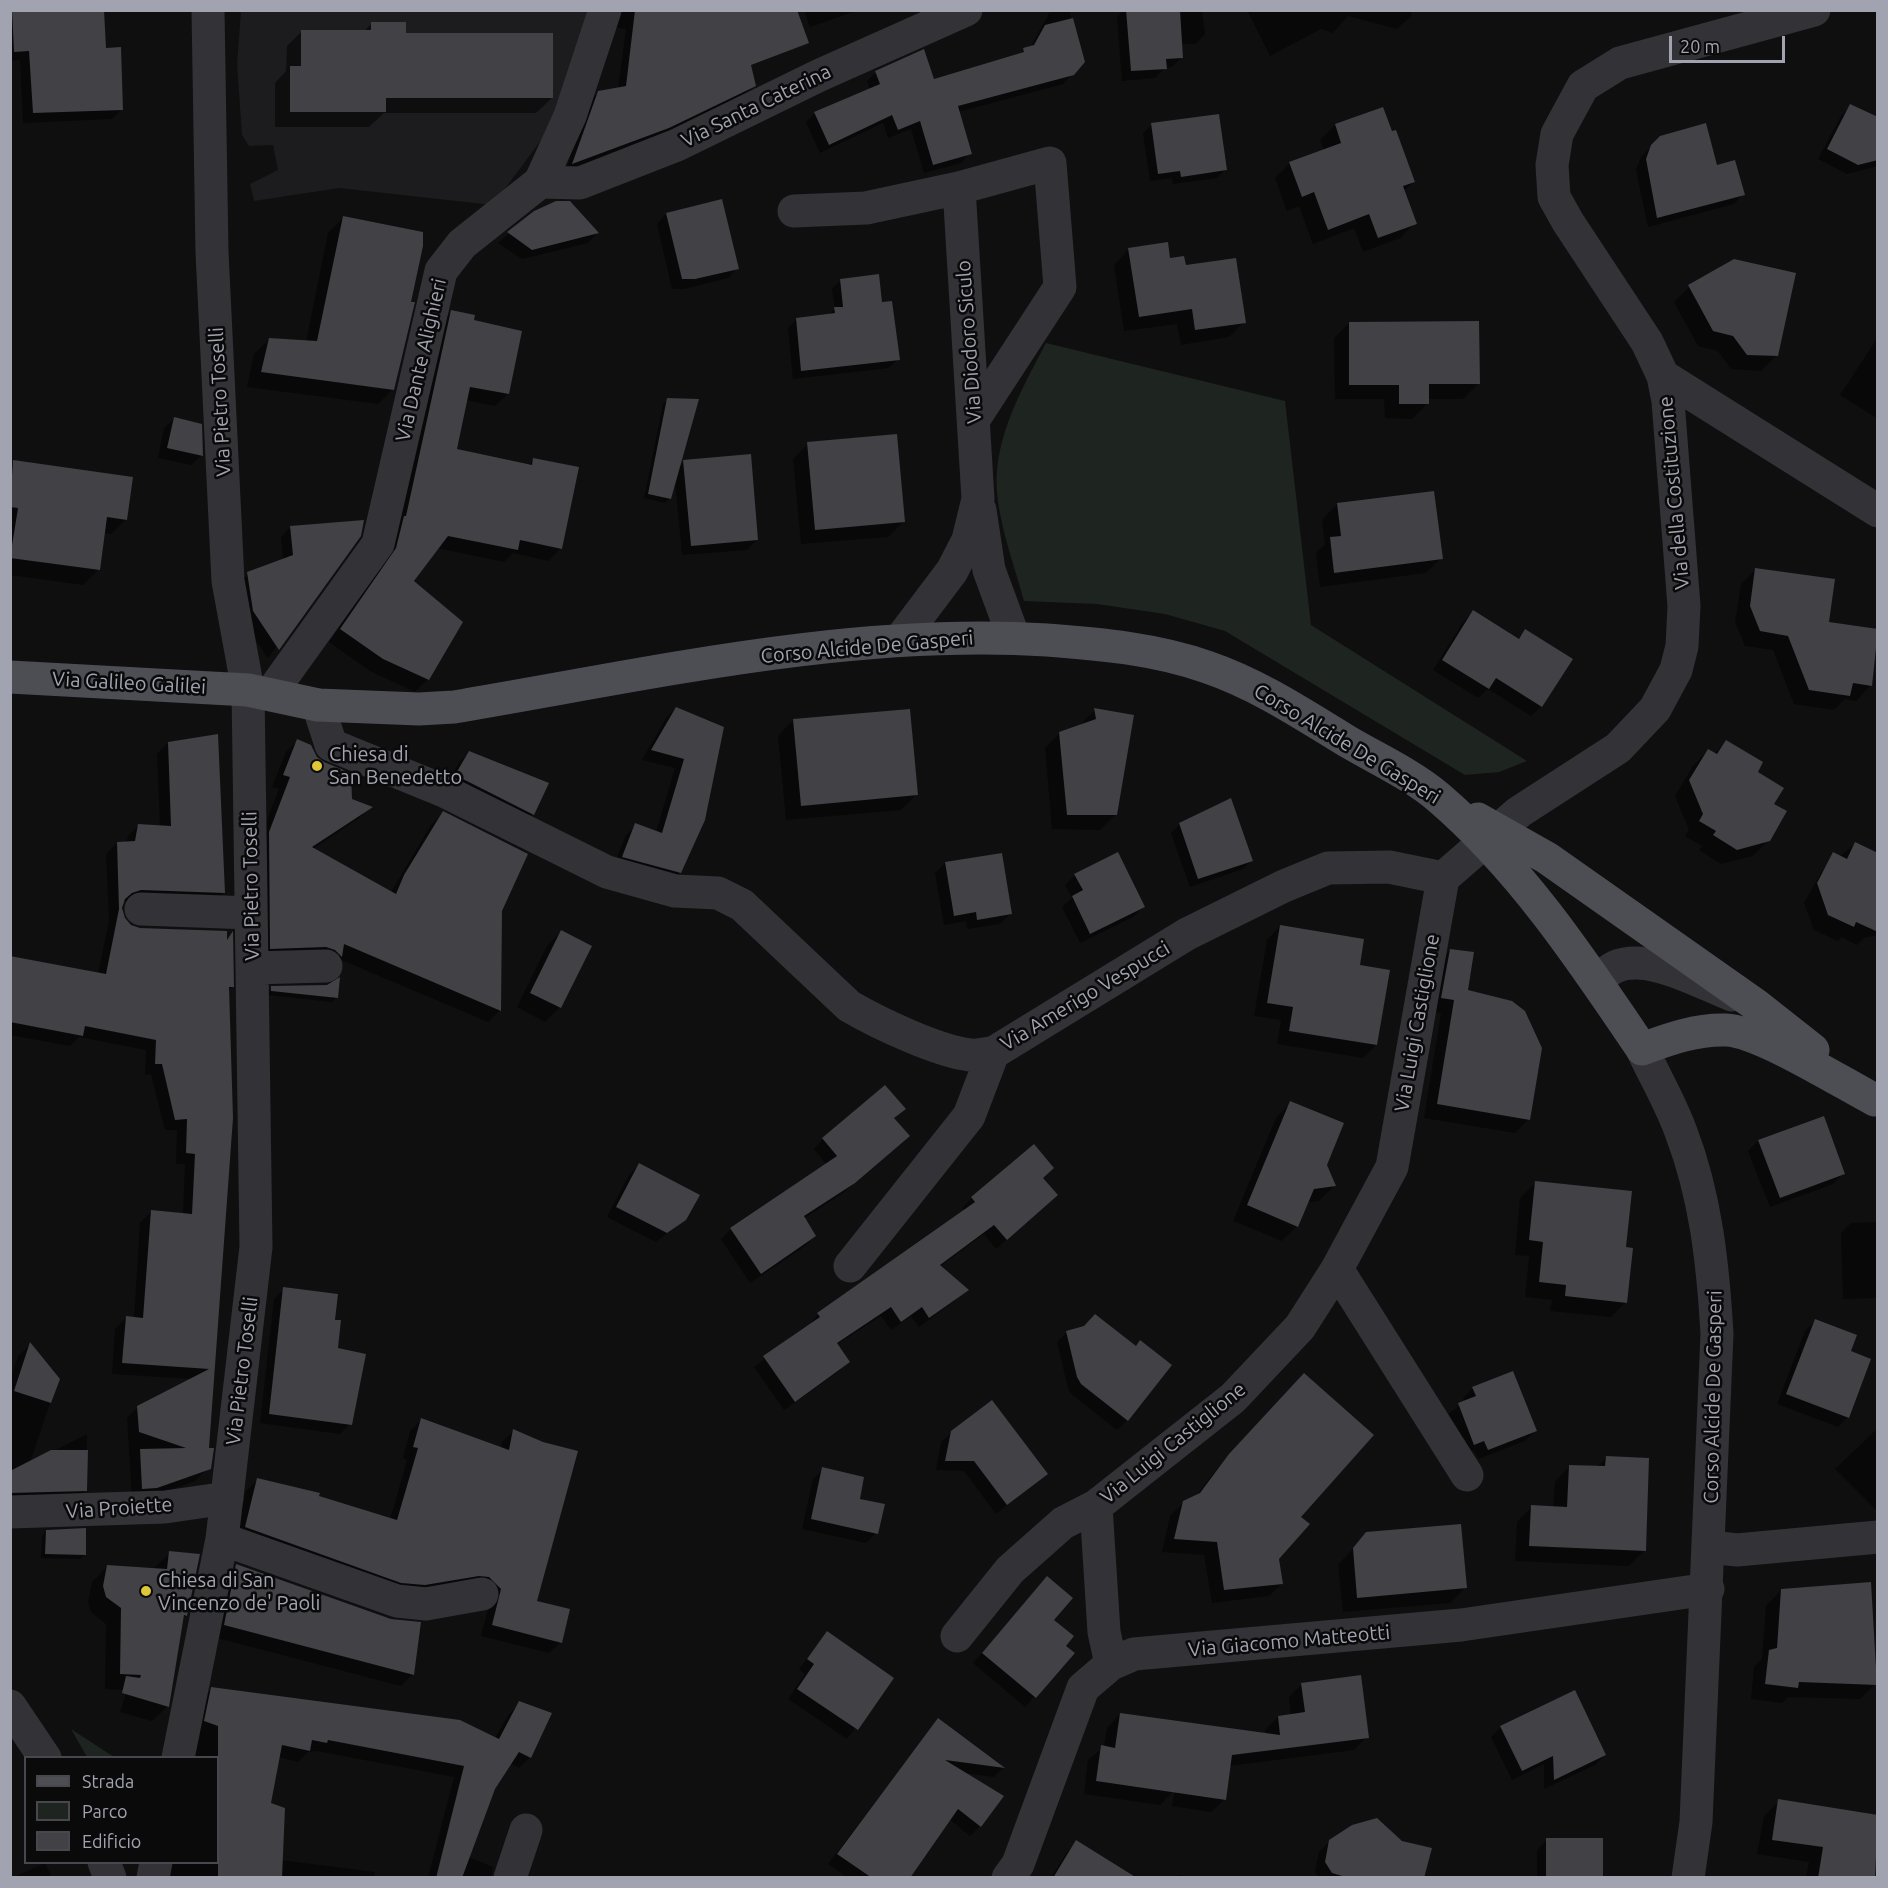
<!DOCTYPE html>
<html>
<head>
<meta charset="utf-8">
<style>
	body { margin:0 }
	#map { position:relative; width:1888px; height:1888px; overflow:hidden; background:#0f0f10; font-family:Ubuntu,sans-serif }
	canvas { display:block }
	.frame { position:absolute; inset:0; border:12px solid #a2a3b0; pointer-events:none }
	.legend { position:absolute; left:24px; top:1756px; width:195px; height:108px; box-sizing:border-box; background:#0a0a0b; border:2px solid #47474d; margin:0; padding:8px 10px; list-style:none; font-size:18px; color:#a2a3b0 }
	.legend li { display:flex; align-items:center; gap:12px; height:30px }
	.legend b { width:30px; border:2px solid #47474d }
	.scale { position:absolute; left:1669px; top:36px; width:116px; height:27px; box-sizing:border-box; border:3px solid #a2a3b0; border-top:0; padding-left:8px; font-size:18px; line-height:21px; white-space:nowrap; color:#a2a3b0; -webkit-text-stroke:4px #0a0a0b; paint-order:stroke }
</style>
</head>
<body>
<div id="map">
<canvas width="1888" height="1888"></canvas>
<div class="frame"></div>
<ul class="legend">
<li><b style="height:8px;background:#4d4d54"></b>Strada</li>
<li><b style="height:16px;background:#1e2420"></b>Parco</li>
<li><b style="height:16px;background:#414146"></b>Edificio</li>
</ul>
<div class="scale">20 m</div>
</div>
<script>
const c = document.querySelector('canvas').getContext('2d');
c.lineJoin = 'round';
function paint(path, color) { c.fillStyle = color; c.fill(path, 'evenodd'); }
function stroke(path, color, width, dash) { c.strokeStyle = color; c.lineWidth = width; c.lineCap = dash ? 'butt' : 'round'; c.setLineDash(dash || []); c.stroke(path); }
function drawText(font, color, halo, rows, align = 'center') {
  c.font = font + ' Ubuntu,sans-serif'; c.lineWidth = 5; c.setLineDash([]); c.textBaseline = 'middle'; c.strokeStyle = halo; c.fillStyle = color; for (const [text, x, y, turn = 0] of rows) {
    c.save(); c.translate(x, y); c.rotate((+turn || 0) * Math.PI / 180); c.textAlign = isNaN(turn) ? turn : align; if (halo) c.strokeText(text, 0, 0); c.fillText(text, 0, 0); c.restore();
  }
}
const built = new Path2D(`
	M241,11H594L550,128L493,205L339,188L254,201L250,184L278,170L273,145L249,146L242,135L237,64Z`);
const green = new Path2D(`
	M1046,343L1285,401L1311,625L1527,761L1499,772L1465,775L1225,631L1165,614L1097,604L1024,601C1014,563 993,510 997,471C1001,425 1025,383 1046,343Z
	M71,1729L114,1757H87Z`);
const shadow = new Path2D(`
	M10,10H103L104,49L122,109L112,119L23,123L20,60L10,61Z
	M612,10H732L754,85L745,94L659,136L565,172L589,102L599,92L618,89L626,29L613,27Z
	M804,10H859L810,27Z
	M1051,10H1069L1083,62L1063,84L958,112L970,153L961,163L924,173L911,129L888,138L883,123L820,153L806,122L815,113L870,90L867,81L876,72L933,81L1018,55L1030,48Z
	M1123,10H1202L1205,34L1196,44H1181L1182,57L1172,67L1165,68L1155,78L1122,81L1117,17Z
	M1247,10H1412L1411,16L1397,29L1348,16L1333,33L1321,29L1270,56Z
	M372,23L405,35L552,98L536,113H384L369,127H275V83L286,71L287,46L302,31L363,32Z
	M1851,106L1878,119V166L1847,174L1818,159L1841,116Z
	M1152,125L1225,170L1217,178L1173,184L1172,178L1150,181L1143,133Z
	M1335,125L1414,182L1404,191L1415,223L1400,238L1363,252L1354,228L1313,244L1299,206L1287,211L1275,178L1290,163L1324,151L1320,140Z
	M1661,137L1716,166L1743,194L1734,204L1648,227L1636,170L1641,157Z
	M535,212L597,233L588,243L522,259L498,243Z
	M666,214L737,268L728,278L684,289H672L657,224Z
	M343,218L393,389L378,404L247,387L254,354L270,339L306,342L328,233Z
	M1129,249L1169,260L1185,267L1244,322L1229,337L1181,345L1177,324L1124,331L1114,265Z
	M841,280L881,303L898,359L889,368L793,379L788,328L797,319L828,315L835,309L832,289Z
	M1689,287L1777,355L1761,371L1731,369L1718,351L1698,346L1674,302Z
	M452,312L472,321L508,394L495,406L465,400L455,450L528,466L534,460L561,548L548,561L513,553L504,562L437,548L412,582L428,679L415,692L370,671L329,642L384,562L439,324Z
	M1349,323L1478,384L1463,399H1428L1427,404L1412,419L1385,418L1384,399H1335L1334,338Z
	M1878,337V419L1840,395Z
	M668,399L678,468L684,462L757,540L747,550L682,555L675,481L670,498L665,503L644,498L663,404Z
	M174,419L200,425L201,456L191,465L158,458L164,428Z
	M808,444L903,522L888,537L801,544L793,459Z
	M14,462L126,519L111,534L103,533L98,570L83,585L10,575V465Z
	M1337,504L1441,558L1426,573L1320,587L1316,553L1325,544L1322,520Z
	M291,527L359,535L268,658L243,622L238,584L248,574L283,561L281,537Z
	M1756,569L1827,623L1878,631L1871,685L1856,701L1845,699L1834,710L1794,704L1773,650L1745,646L1735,622L1741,584Z
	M1473,612L1517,640L1525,631L1541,706L1531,716L1488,689L1478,698L1433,670L1463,622Z
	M676,708L723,728L680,872L670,882L613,867L626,835L636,825L656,832L675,768L642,760L666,718Z
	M1095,710L1115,815L1100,830L1052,829L1045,748L1060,733L1080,725Z
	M793,720L916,795L901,810L786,820L778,736Z
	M298,740L351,800L370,807L359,818L313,849L391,892L431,825L443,813L500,911V1010L488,1022L339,959L259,960L257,846L279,789L272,787L286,752Z
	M1726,742L1756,773L1772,805L1768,840L1753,856L1721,864L1699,850L1702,846L1685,836L1689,830L1675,796L1693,766L1708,750L1714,754Z
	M168,743L224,893L213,904L123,902V919L130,926L139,929L226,940L231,935L232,987L228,991L206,1470L195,1481L145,1499H132L127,1418L138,1407L193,1379L112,1374L115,1329L126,1318H134L140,1223L151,1212L183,1214L185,1164H176L177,1130H165L151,1074L145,1075L146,1050L79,1037L70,1046L10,1035V957L98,974L109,921L106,854L117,843H126L128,836L139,825L160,827L157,754Z
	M469,753L533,814L524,822L447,784L460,761Z
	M1180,824L1252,860L1243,869L1190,887L1171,833Z
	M1855,844L1878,855V935L1864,938L1857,945L1842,937L1838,941L1814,930L1804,903L1822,871Z
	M945,863L1010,914L1000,924L967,929L966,921L944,925L935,873Z
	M1075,875L1143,907L1133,917L1080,943L1062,907L1072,898L1065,885Z
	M1280,926L1358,966L1376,1045L1363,1058L1277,1044L1281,1020L1254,1016L1267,940Z
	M561,932L590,946L559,1008L545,1022L517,1007L547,946Z
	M1450,950L1467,991L1529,1119L1515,1133L1424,1118L1441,1013L1428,1011L1436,964Z
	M272,988L337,997L332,1002L267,995Z
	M1291,1103L1334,1186L1319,1201L1307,1202L1297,1226L1282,1241L1233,1221L1276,1118Z
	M904,1109L893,1119L898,1145L843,1193L803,1219L815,1236L805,1246L750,1283L721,1239L731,1229L827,1165L814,1149L823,1139Z
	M1823,1118L1843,1174L1833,1184L1770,1207L1748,1151L1758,1141Z
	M1034,1147L1042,1179L1056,1195L996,1249L984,1234L939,1267L966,1290L957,1299L919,1327L911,1316L891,1330L881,1316L836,1345L848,1362L838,1372L784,1410L754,1367L809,1326L818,1314L965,1211L962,1208L972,1198Z
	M639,1165L685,1219L656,1242L607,1217L629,1175Z
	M1536,1182L1624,1248L1626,1302L1611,1317L1550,1311L1552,1300L1525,1297L1529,1256L1515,1255L1520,1198Z
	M1878,1222V1298L1843,1299L1841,1233L1851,1223Z
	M284,1289L336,1350L350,1424L340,1434L260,1423L274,1299Z
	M1815,1321L1849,1352L1848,1417L1838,1427L1777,1404L1805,1331Z
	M1067,1332L1127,1420L1117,1430L1071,1394L1068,1388L1057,1342Z
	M30,1345L58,1379L30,1463L87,1434L86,1490L74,1502L10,1504V1379L18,1356Z
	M1291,1388L1299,1517L1278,1559L1282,1584L1269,1596L1212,1603L1204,1555L1162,1552L1170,1516L1184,1502L1196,1496L1217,1469Z
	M1473,1388L1535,1431L1525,1441L1478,1459L1474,1450L1464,1454L1448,1414L1465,1402L1463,1398Z
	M421,1420L501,1449L502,1442L514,1431L542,1444L535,1602L561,1642L549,1653L481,1636L490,1601L413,1596L235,1539L246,1491L258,1480L390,1520L407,1460L403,1458L410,1431Z
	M1878,1428V1512L1835,1469Z
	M952,1432L1046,1474L996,1514L964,1471L936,1470L941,1442Z
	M1606,1458L1644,1551L1629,1566L1515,1561L1517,1522L1532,1507L1553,1508L1555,1482L1570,1466L1597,1467Z
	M823,1469L876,1533L866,1543L802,1529L813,1479Z
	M46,1531L84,1555L80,1559L41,1558L42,1536Z
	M1367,1533L1465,1588L1450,1603L1343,1612L1338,1565Z
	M170,1553L186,1615L182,1619L168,1706L152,1721L120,1712L127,1690L105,1689L106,1624L91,1612L88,1602L92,1582L108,1566L154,1568Z
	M237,1566L413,1674L401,1686L213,1637L225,1577Z
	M1047,1578L1051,1620L1064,1646L1072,1653L1025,1707L973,1663Z
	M1781,1590L1875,1684L1860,1699L1788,1697L1782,1703L1751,1699L1754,1667L1762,1659L1766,1606Z
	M827,1633L892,1678L847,1739L788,1699L805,1674L799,1669Z
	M1302,1684L1367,1737L1354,1750L1229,1766L1225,1799L1211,1812L1172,1806L1175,1789L1160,1805L1084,1794L1088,1760L1104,1747L1107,1728L1120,1714L1266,1734L1265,1730L1278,1717L1291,1716L1289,1697Z
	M212,1689L495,1738L509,1714L520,1703L530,1757L519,1768L509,1763L494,1788L468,1857L493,1867L491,1878H428L454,1777L317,1751L308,1752L298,1762L278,1757L269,1804L281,1860L375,1872L374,1878H163L165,1862H218V1758H188L201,1700Z
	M938,1720L1003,1768L994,1777L964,1773L980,1826L970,1836L949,1819L908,1878H848L828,1864Z
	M1501,1727L1605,1755L1595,1765L1544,1789V1764L1512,1780L1491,1737Z
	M1779,1801L1878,1817V1851L1873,1878H1806L1809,1862L1757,1854L1764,1816Z
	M1547,1840L1602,1878H1537V1850Z
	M1330,1841L1423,1878H1319L1315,1872L1319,1852Z
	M1077,1842L1119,1878H1051L1067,1852Z
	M45,1863L52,1878H12Z
	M1178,1875L1198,1878H1175Z`);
const building = new Path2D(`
	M12,10H104L106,48L121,47L123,110L33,113L29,51L14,52Z
	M635,10H797L809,43L751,65L756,86L669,128L572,164L598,91L626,86Z
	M1126,10H1180L1183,58L1166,59L1167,69L1131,71Z
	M1073,18L1085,62L1074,75L958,106L972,154L933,165L920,121L898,130L892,115L829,145L814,112L880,84L875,71L924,49L934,79L1024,52L1023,48L1034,45L1045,25Z
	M371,22H406V33H553V98H386V112H290V66H301V30H371Z
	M1850,104L1878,117V160L1858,165L1827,149Z
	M1383,107L1392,131L1396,130L1415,182L1403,186L1417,224L1378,238L1369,214L1328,230L1314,192L1302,197L1289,162L1341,143L1335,124Z
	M1219,114L1227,170L1181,177L1180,171L1158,174L1151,123Z
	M1706,123L1717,165L1735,160L1745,195L1657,218L1646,159L1651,145L1660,136Z
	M722,199L739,269L695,279H682L666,213Z
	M556,201H570L599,233L532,250L507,232L534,211Z
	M343,216L423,232V246L411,302H415L394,390L261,372L269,338L317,341Z
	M1168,242L1170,258L1184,256L1186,265L1236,258L1246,323L1195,330L1192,309L1139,317L1128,248Z
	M1734,259L1796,273L1778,356L1747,355L1733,336L1713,331L1688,285Z
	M879,274L882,302L892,301L900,360L801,371L796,318L835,313L834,307H843L840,279Z
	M451,310L475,315L474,320L522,331L509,394L470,387L457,449L532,465L533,458L579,467L562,549L520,540L518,550L448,536L414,581L463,622L429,680L383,659L340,629L396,548L404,516H406Z
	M1479,321L1480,384H1429V404H1399V385H1349V322Z
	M667,398L699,399L671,499L648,494Z
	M174,417L202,424L203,456L167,448Z
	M897,434L905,522L815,530L807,442Z
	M751,454L758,540L691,546L683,460Z
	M13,460L133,477L127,520L107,517L100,570L10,558L18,508L10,507Z
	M1434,491L1443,559L1334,573L1330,537L1341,536L1337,503Z
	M364,520L361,536L279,650L253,611L247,572L293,555L290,526Z
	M1755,568L1835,579L1829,622L1878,629L1872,686L1853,683L1850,696L1809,690L1788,636L1760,631L1750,606Z
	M1473,610L1519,639L1525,629L1573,659L1542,707L1496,678L1489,689L1442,660Z
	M676,707L724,727L705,820L681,873L622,857L635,823L662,833L684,759L651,750Z
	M1094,708L1134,715L1117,815H1067L1059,732L1096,719Z
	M910,709L918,795L801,806L793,719Z
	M218,734L225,893L141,890L132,893L125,899L122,908L125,918L131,925L140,928L227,931V940L233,931L234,987H229L233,1118L209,1448H214L211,1469L157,1488L142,1489L140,1449L186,1448L139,1432L137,1406L209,1369L122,1363L126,1316L143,1318L151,1210L192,1214L195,1154L186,1153L187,1119L175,1120L162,1064H155L156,1040L85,1026L83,1036L10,1022V956L106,974L119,909L117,842L135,841L138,824L171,826L168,742Z
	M297,739L311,745L317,757L324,762L351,773L352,799L373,807L312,847L396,894L404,875L443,811L528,854L502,911L501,1011L344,944L342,957L335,950L326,947L270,949L269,832L290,777L283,775Z
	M1726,740L1763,762L1758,772L1784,788L1774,804L1787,811L1770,841L1737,850L1713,835L1716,831L1699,821L1703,814L1689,780L1708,749L1717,754Z
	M469,751L549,783L534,815L455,775Z
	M1231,798L1253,861L1198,879L1179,823Z
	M1855,842L1878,853V932L1856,922L1854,927L1828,915L1817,883L1833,852L1847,859Z
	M1118,852L1145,907L1090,934L1072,896L1083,890L1074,874Z
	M1002,853L1012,914L977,920L976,912L954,916L945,862Z
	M1280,925L1364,939L1360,965L1390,970L1377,1045L1289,1031L1293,1007L1267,1003Z
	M561,930L592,946L561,1008L530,993Z
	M1450,949L1474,952L1468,990L1512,1001L1525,1011L1542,1048L1530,1120L1437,1104L1454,1000L1441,998Z
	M340,977L338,998L271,991V986L327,985Z
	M885,1085L906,1109L894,1118L910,1136L855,1183L804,1216L816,1236L761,1274L730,1228L837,1156L822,1138Z
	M1290,1101L1344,1123L1327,1165L1336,1186L1314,1189L1298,1227L1247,1205Z
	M1824,1116L1845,1174L1780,1198L1758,1140Z
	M1034,1144L1054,1168L1043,1178L1058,1195L1007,1240L994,1225L940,1265L969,1290L929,1318L922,1307L901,1322L891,1307L837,1343L850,1362L795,1402L763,1356L820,1317L817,1313L975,1202L971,1197Z
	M639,1163L700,1195L686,1220L667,1233L616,1207Z
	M1535,1181L1632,1191L1626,1247L1633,1248L1627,1303L1565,1296L1566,1285L1539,1282L1543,1242L1529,1240Z
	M283,1287L338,1294L335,1320H341L338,1348L366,1354L352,1425L269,1414Z
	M1095,1314L1136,1346L1140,1340L1172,1365L1128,1421L1081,1384L1077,1377L1066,1331L1084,1326Z
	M1815,1319L1857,1335L1851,1351L1871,1359L1849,1418L1786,1394Z
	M30,1342L60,1379L51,1403L14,1391Z
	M1513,1371L1537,1431L1488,1450L1484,1441L1474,1445L1458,1403L1476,1396L1472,1387Z
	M1304,1373L1374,1435L1301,1517L1310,1524L1279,1559L1283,1584L1224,1590L1217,1542L1174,1539L1183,1501L1200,1493L1229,1454Z
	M992,1400L1048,1474L1007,1505L974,1461H945L951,1431Z
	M421,1418L509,1450L513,1429L543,1442L578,1451L537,1601L570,1609L562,1643L492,1625L501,1589L489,1577L479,1576L425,1585L401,1583L245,1527L257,1478L320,1493L319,1496L397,1520L418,1448L413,1447Z
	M51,1450H88L87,1491L10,1493V1471Z
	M1606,1456L1649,1458L1646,1551L1529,1546L1531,1505L1567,1507L1569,1465L1605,1466Z
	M822,1467L864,1477L860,1499L885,1504L878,1534L811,1519Z
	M1461,1524L1467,1588L1357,1598L1353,1548L1366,1532Z
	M86,1528V1555L45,1554L46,1530Z
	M169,1551L200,1554L187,1616L184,1615L169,1707L122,1693L126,1676L140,1678L141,1675L120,1674L121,1608L106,1597L103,1586L107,1565L167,1569Z
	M236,1564L391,1619L421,1622L414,1675L224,1625Z
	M1047,1576L1073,1598L1054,1620L1074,1636L1066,1646L1075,1653L1036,1698L982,1653Z
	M1871,1582L1877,1685L1799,1682L1798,1688L1765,1684L1769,1650L1777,1648L1781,1589Z
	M827,1631L894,1678L858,1730L797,1689L814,1664L807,1659Z
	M1361,1675L1369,1738L1232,1755L1226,1800L1096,1781L1101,1745L1115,1748L1120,1713L1280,1735L1278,1716L1305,1712L1301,1683Z
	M211,1687L460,1720L499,1739L519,1701L552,1713L531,1758L519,1752L495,1789L462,1878H436L464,1766L328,1740L327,1743L312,1740L310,1751L282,1745L271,1803L285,1808L282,1878H218V1726L204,1721Z
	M1575,1690L1606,1755L1554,1780L1553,1756L1522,1771L1500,1726Z
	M938,1718L1005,1768L945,1760L1004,1796L981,1827L958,1809L910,1878H872L837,1854Z
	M1778,1799L1878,1815L1875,1878H1818L1823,1847L1772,1840Z
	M1377,1818L1402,1841L1432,1848L1424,1878H1349L1332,1873L1325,1862L1329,1840L1352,1825Z
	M1546,1838H1603V1878H1546Z
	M1076,1840L1137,1878H1053Z`);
const minor = new Path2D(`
	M540,182L580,183L677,145L820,75L966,10
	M959,188L1050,163L1060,287L974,419
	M794,211L866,208L959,188L978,499L968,540L952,571L900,640
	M1663,376L1878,511
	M980,510L989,570L1014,638
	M271,693L378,544L441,271L462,244L540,182L570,116L605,10
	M318,705L331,745L444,791L607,872L675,891L718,893L742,905L849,1006C878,1023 937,1051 970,1055C977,1056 986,1053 993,1053L1187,934L1284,886L1328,868L1389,867L1443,878
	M1443,878L1519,812L1618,748L1655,709L1676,670L1682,646L1684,606L1668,401L1663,376L1647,342L1568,222L1554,197L1552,165L1557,134L1583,86L1620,63L1814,10
	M141,909L251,913
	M252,968L326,966
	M1597,982C1602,977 1608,970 1615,967C1647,952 1701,983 1732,995
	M1642,1049C1655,1077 1671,1104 1681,1132C1706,1197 1713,1265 1717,1334L1696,1822L1688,1878
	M850,1266L969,1116L993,1053
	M1337,1269L1467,1475
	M1096,1506L1104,1632L1111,1664
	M10,1512L165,1507L227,1498
	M222,1539L397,1601L426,1604L482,1594
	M1710,1547L1737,1550L1878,1537
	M957,1636L1010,1570L1063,1523L1096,1506L1233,1398L1300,1327L1337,1269L1392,1167L1443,878
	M10,1706L45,1758
	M178,1758L222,1539L256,1247L248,690L228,581L212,252L208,10
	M104,1862L110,1878
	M153,1878L156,1862
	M510,1878L526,1830
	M1008,1878L1018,1864L1083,1688L1111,1664L1134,1654L1461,1625L1708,1589`);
const major = new Path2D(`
	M10,677L248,690L318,705L419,709L454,707C650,674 848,628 1047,640C1101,644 1156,649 1207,667C1257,684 1301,713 1345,740C1375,758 1411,774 1438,797C1520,867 1582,960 1642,1049C1669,1039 1697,1029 1726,1030C1760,1031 1842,1083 1875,1100
	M1478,819L1547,858L1756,1005L1813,1050`);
const markers = [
	[317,766,6,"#dec639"],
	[146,1591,6,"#dec639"]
];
const streetNames = [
	["Via Santa Caterina",756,106,-26],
	["Via Diodoro Siculo",969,342,-94],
	["Via Dante Alighieri",421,360,-77],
	["Via Pietro Toselli",220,402,-93],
	["Via della Costituzione",1674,493,-95],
	["Corso Alcide De Gasperi",867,647,-5],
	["Via Galileo Galilei",129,683,3],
	["Corso Alcide De Gasperi",1347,744,31],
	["Via Pietro Toselli",251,886,-91],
	["Via Amerigo Vespucci",1085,996,-31],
	["Via Luigi Castiglione",1417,1023,-80],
	["Via Pietro Toselli",242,1371,-83],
	["Corso Alcide De Gasperi",1713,1397,-89],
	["Via Luigi Castiglione",1173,1443,-39],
	["Via Proiette",119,1508,-4],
	["Via Giacomo Matteotti",1289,1641,-5]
];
const poiNames = [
	["Chiesa di",329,754],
	["San Benedetto",329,777],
	["Chiesa di San",158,1580],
	["Vincenzo de' Paoli",158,1603]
];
paint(built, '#1c1b1d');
paint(green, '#1e2420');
paint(shadow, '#0007');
paint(building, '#414146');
stroke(minor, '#333337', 33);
stroke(major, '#4d4d54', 33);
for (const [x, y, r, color] of markers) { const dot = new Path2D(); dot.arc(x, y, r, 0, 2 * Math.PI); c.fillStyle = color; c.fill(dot); stroke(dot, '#0a0a0b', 2); }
drawText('20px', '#a2a3b0', '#0a0a0b', streetNames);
drawText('20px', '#a2a3b0', '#0a0a0b', poiNames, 'left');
</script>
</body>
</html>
